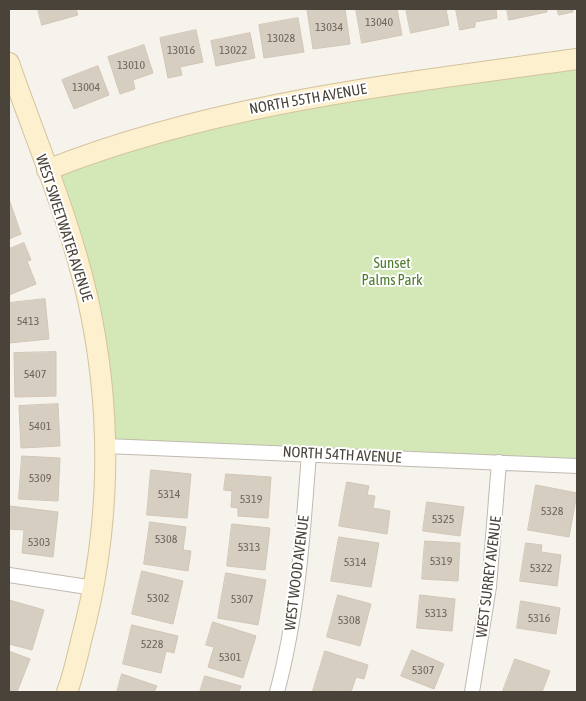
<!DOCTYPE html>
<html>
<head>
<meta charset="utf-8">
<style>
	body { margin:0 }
	#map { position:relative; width:586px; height:701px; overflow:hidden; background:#f6f2ec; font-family:"Asap Condensed",sans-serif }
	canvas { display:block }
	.frame { position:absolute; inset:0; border:10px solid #4a433a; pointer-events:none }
</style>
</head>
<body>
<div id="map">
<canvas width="586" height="701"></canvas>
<div class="frame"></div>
</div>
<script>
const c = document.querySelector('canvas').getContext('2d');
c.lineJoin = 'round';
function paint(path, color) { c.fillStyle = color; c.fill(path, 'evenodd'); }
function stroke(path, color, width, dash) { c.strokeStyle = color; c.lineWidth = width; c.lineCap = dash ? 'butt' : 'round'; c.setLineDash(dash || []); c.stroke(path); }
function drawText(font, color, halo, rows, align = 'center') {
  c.font = font + ' "Asap Condensed",sans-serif'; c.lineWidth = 4; c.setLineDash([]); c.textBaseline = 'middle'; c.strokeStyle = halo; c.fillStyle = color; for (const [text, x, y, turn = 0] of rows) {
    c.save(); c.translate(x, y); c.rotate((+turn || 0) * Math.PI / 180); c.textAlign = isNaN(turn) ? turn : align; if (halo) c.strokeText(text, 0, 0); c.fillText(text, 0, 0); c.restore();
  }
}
const green = new Path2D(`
	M577,59V466L106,446L101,377L47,170L120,143Z`);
const building = new Path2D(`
	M38,9H76L78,15L42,25Z
	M345,9L350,44L313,49L307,10Z
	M356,9H397L402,35L362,43Z
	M406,9H446L449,25L411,33Z
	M456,9H496L497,18L475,22V27L460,30Z
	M507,9H547V12L509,20Z
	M557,9H573V12L559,15Z
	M298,18L304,52L264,58L259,25Z
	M196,30L203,62L180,67L182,75L168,78L160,38Z
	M250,33L255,58L216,66L211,41Z
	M144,45L153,73L133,80L135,89L120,94L108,57Z
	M98,66L109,95L74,109L62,80Z
	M9,199L21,234L9,239Z
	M24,243L31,260L27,261L36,284L9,295V249Z
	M45,299L49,339L9,343V303Z
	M56,352V396L15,397L14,353Z
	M58,404L60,446L21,448L19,406Z
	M22,456L60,458L58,501L19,499Z
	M151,470L191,474L187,518L147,515Z
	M226,474L271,477L268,518L238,516V508L231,507L232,491L224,490Z
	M347,482L369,486L367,495L375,496L373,508L390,511L387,534L339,526Z
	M536,485L577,493L569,537L528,530Z
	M427,502L464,507L460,536L423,531Z
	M10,506L58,512L53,557L22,553L24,530L9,529Z
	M150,522L186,527L183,550L191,551L188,571L144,564Z
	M232,524L270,528L265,570L227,566Z
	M339,537L379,543L371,587L331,581Z
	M425,541L460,543L458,581L422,579Z
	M526,543L542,545L541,552L561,555L557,586L520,581Z
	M142,571L183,581L173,624L132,614Z
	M226,573L266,580L258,625L218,618Z
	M338,595L371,604L360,646L327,637Z
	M420,595L455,599L452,631L417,628Z
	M9,600L44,610L32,650L9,644Z
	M521,601L560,608L556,634L517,628Z
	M213,622L256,636L243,678L208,667L214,647L206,645Z
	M132,625L178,636L174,653L166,651L161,673L123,664Z
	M412,650L444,664L434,689L401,676Z
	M9,651L30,659L17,692H9Z
	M325,651L368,665L364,679L356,677L351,692L313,691Z
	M515,659L550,671L542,692L503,691Z
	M122,674L157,686L154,692H117Z
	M205,676L241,686L239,692H200Z`);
const street = new Path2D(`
	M106,446L577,466
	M9,575L94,588
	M277,692C298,614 303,533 309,453
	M472,692L489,587L499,462`);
const secondary = new Path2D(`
	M9,63C36,141 70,219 88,300C113,413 111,530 81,641C77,658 73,676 67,692
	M47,170C216,103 398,84 577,59`);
const numberNames = [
	["13040",379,22],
	["13034",329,27],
	["13028",281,38],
	["13016",181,50],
	["13022",233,50],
	["13010",131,65],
	["13004",86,87],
	["5413",28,321],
	["5407",35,374],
	["5401",40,426],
	["5309",40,478],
	["5314",169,494],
	["5319",251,499],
	["5328",552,511],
	["5325",443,519],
	["5308",166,539],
	["5303",39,542],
	["5313",249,547],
	["5319",441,561],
	["5314",355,562],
	["5322",541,568],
	["5302",158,598],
	["5307",242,599],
	["5313",436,613],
	["5316",539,618],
	["5308",349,620],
	["5228",152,644],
	["5301",230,657],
	["5307",423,670]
];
const streetNames = [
	["NORTH 55TH AVENUE",308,99,-10],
	["WEST SWEETWATER AVENUE",64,228,72],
	["NORTH 54TH AVENUE",342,455,3],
	["WEST WOOD AVENUE",297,573,-83],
	["WEST SURREY AVENUE",489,577,-83]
];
const parkNames = [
	["Sunset",392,263],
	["Palms Park",392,280]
];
paint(green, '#d4e8b7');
paint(building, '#d7cec2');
stroke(building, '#d2c5b5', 1);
stroke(street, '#c1baaf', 16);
stroke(secondary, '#d3c39d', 22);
stroke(street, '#fff', 14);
stroke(secondary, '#fdf0cf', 20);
drawText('12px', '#6d665c', null, numberNames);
drawText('15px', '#4a433a', '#fff', streetNames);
drawText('15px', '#4f7c2d', '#fff', parkNames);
</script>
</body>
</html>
